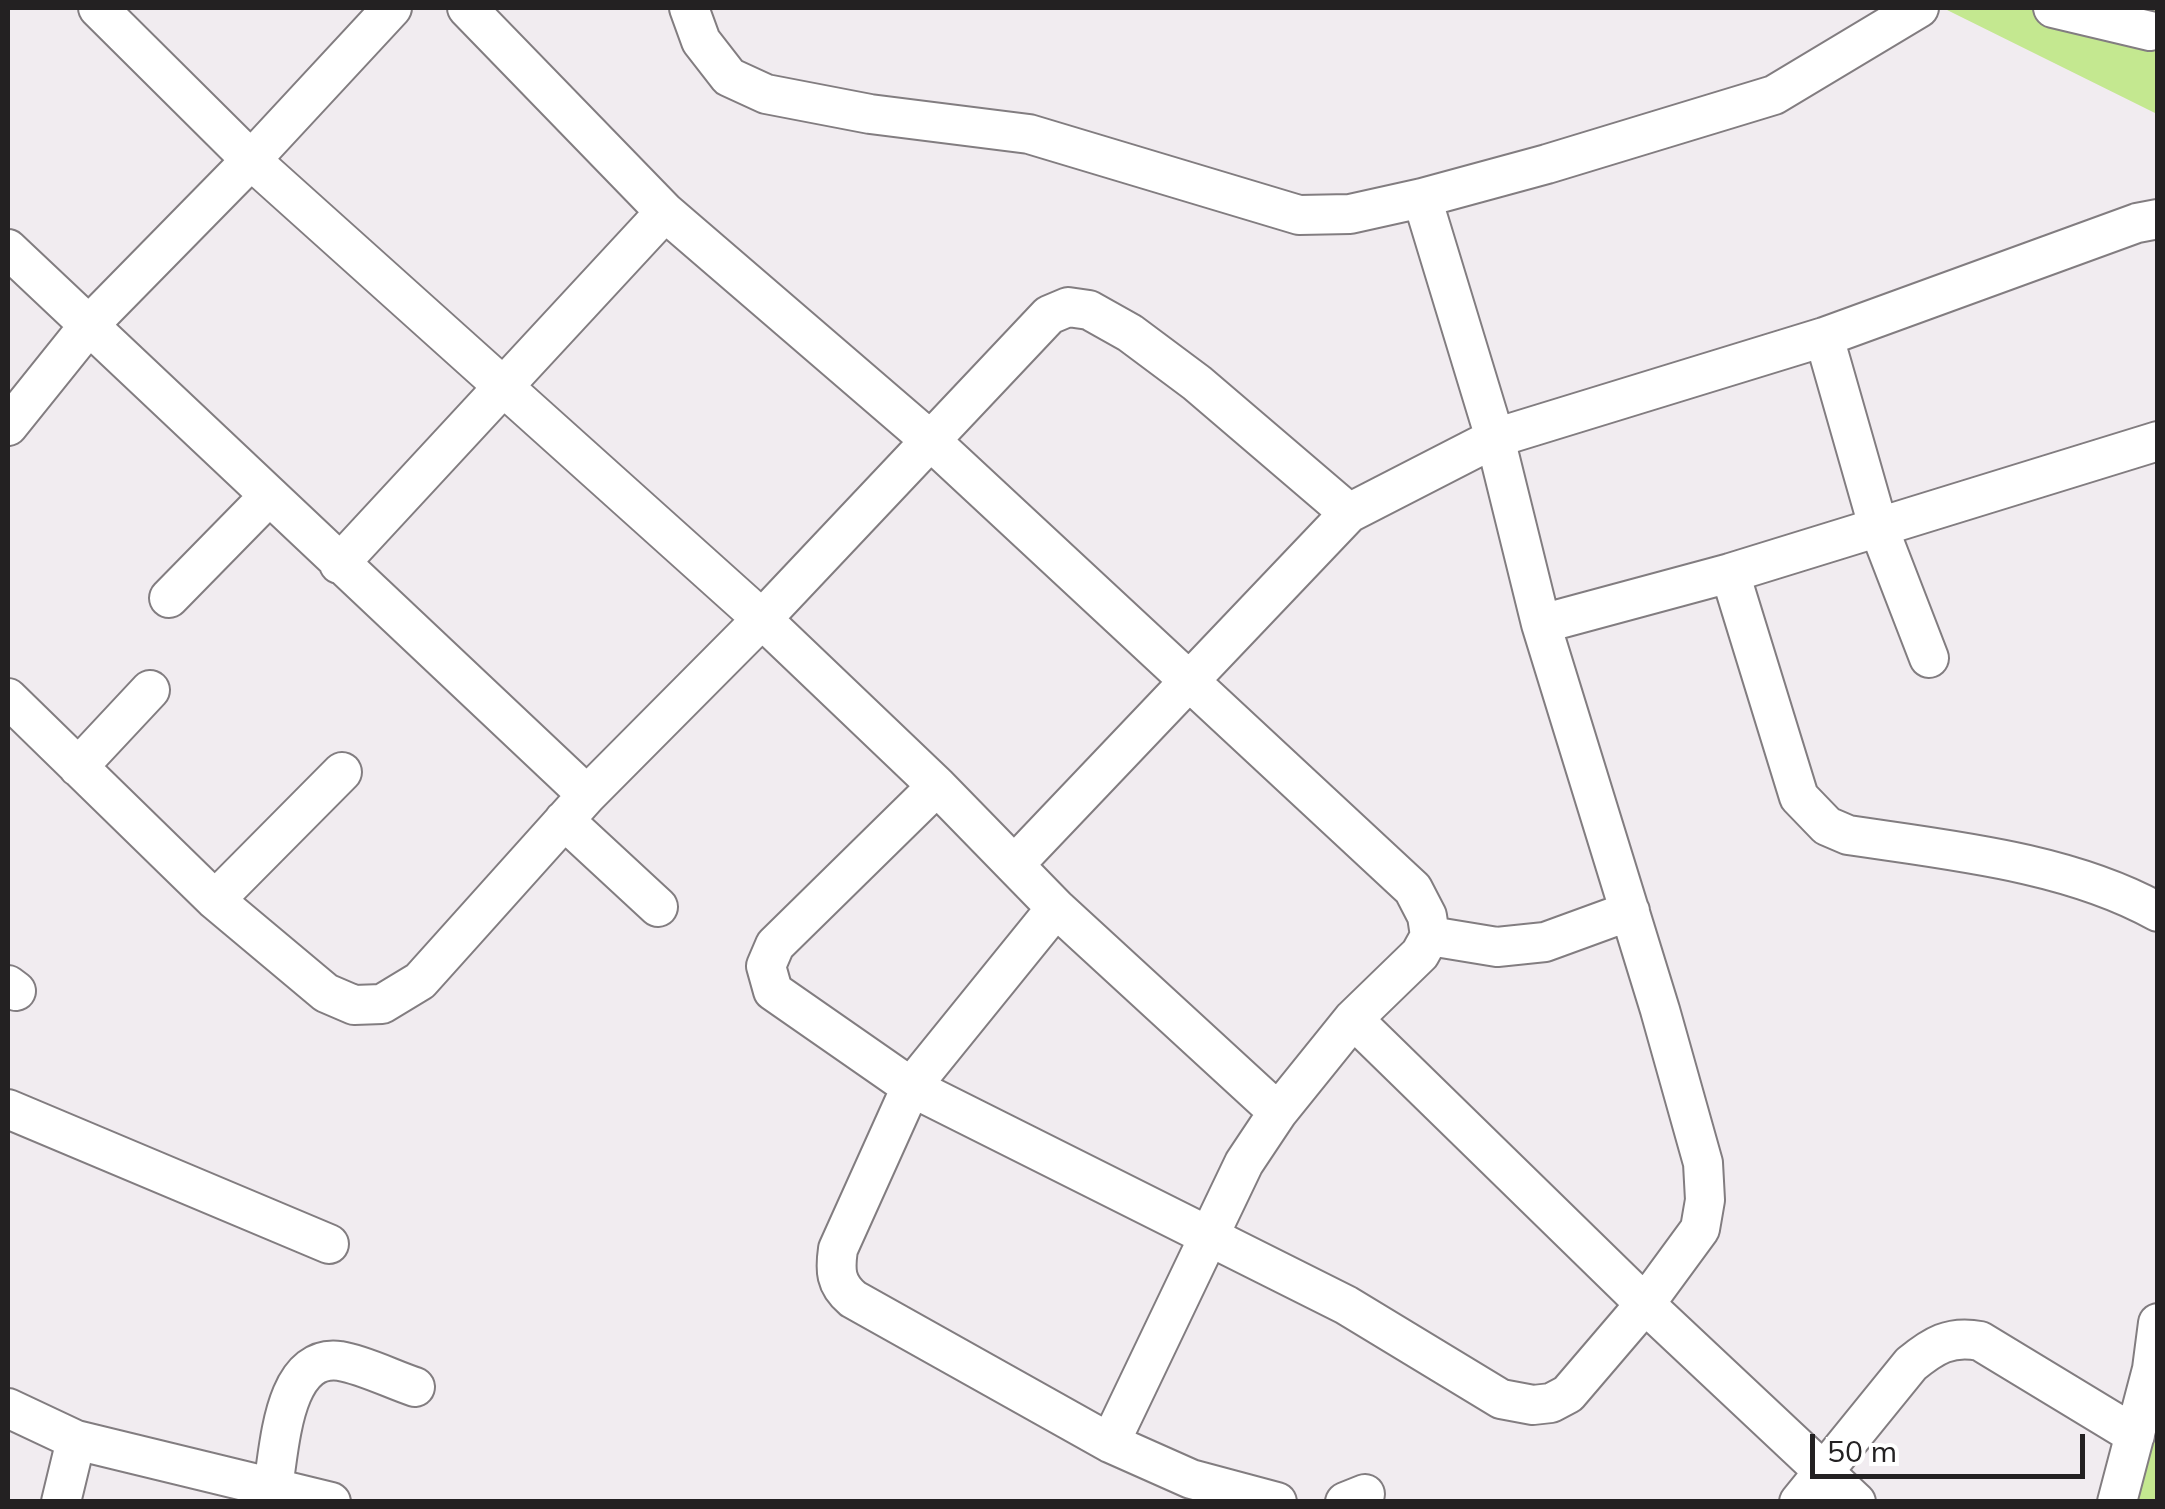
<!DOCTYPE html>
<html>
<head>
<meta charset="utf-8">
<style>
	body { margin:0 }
	#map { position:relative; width:2165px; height:1509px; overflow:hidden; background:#f1ecf0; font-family:Mulish,sans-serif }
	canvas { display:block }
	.frame { position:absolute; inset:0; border:10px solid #232122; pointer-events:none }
	.scale { position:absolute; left:1810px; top:1434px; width:275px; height:45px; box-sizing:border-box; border:5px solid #232122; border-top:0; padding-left:12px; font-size:30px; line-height:35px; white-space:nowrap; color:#232122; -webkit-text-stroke:8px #fff; paint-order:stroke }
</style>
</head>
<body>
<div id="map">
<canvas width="2165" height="1509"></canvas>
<div class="frame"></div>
<div class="scale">50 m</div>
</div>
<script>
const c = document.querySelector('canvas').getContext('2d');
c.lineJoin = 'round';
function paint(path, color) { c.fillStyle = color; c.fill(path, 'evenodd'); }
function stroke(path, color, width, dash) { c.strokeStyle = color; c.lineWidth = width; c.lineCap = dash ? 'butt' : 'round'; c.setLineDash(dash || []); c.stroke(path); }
const green = new Path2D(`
	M1943,8H2157V114Z
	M2157,1323V1501H2101Z`);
const minor = new Path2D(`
	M98,8L251,160L762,619L937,786L1056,908L1278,1112
	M467,8L665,212L931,441L1413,889L1427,916L1430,936L1420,954L1353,1019L1278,1112L1244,1163L1110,1443
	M689,8L701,41L729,77L766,94L870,114L1029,134L1299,215L1350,214L1422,198L1547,164L1774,95L1919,8
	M2053,8L2150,31
	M8,249L587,795
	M1824,337L1878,526L1929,658
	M8,426L90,324L251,160L392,8
	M339,564L665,212
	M1730,573L1799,797L1827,826L1848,835C1948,850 2069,862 2158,912
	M169,598L268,497
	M1541,624L1730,573L2158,441
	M8,698L215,900L326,993L354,1005L382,1004L420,981L587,795L762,619L1049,315L1068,307L1089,310L1130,333L1197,383L1349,513
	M78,767L150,690
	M937,786L775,945L766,966L773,991L911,1087L1346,1305L1501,1399L1533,1405L1551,1403L1568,1394L1645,1304L1700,1229L1705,1200L1703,1163L1660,1010L1541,624L1495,438L1422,198
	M564,820L658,907
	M1015,864L1349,513L1495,438L1824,337L2137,223L2158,219
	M215,900L342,772
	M1056,908L911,1087L838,1249C835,1270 835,1284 853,1299L1110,1443L1191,1479L1277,1502
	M1430,936L1497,947L1545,942L1630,911
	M8,985L16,991
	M1353,1019L1645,1304L1856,1502
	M8,1109L329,1244
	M8,1408L76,1440L331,1502
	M273,1486C280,1447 283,1353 340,1361C364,1365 391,1379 415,1387
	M61,1502L76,1440
	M1345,1502L1365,1494
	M1799,1502L1911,1364C1933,1346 1950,1335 1980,1341L2135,1435
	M2117,1502L2152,1369L2158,1323`);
paint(green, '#c4e890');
stroke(minor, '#827d80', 42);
stroke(minor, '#fff', 38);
</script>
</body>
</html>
